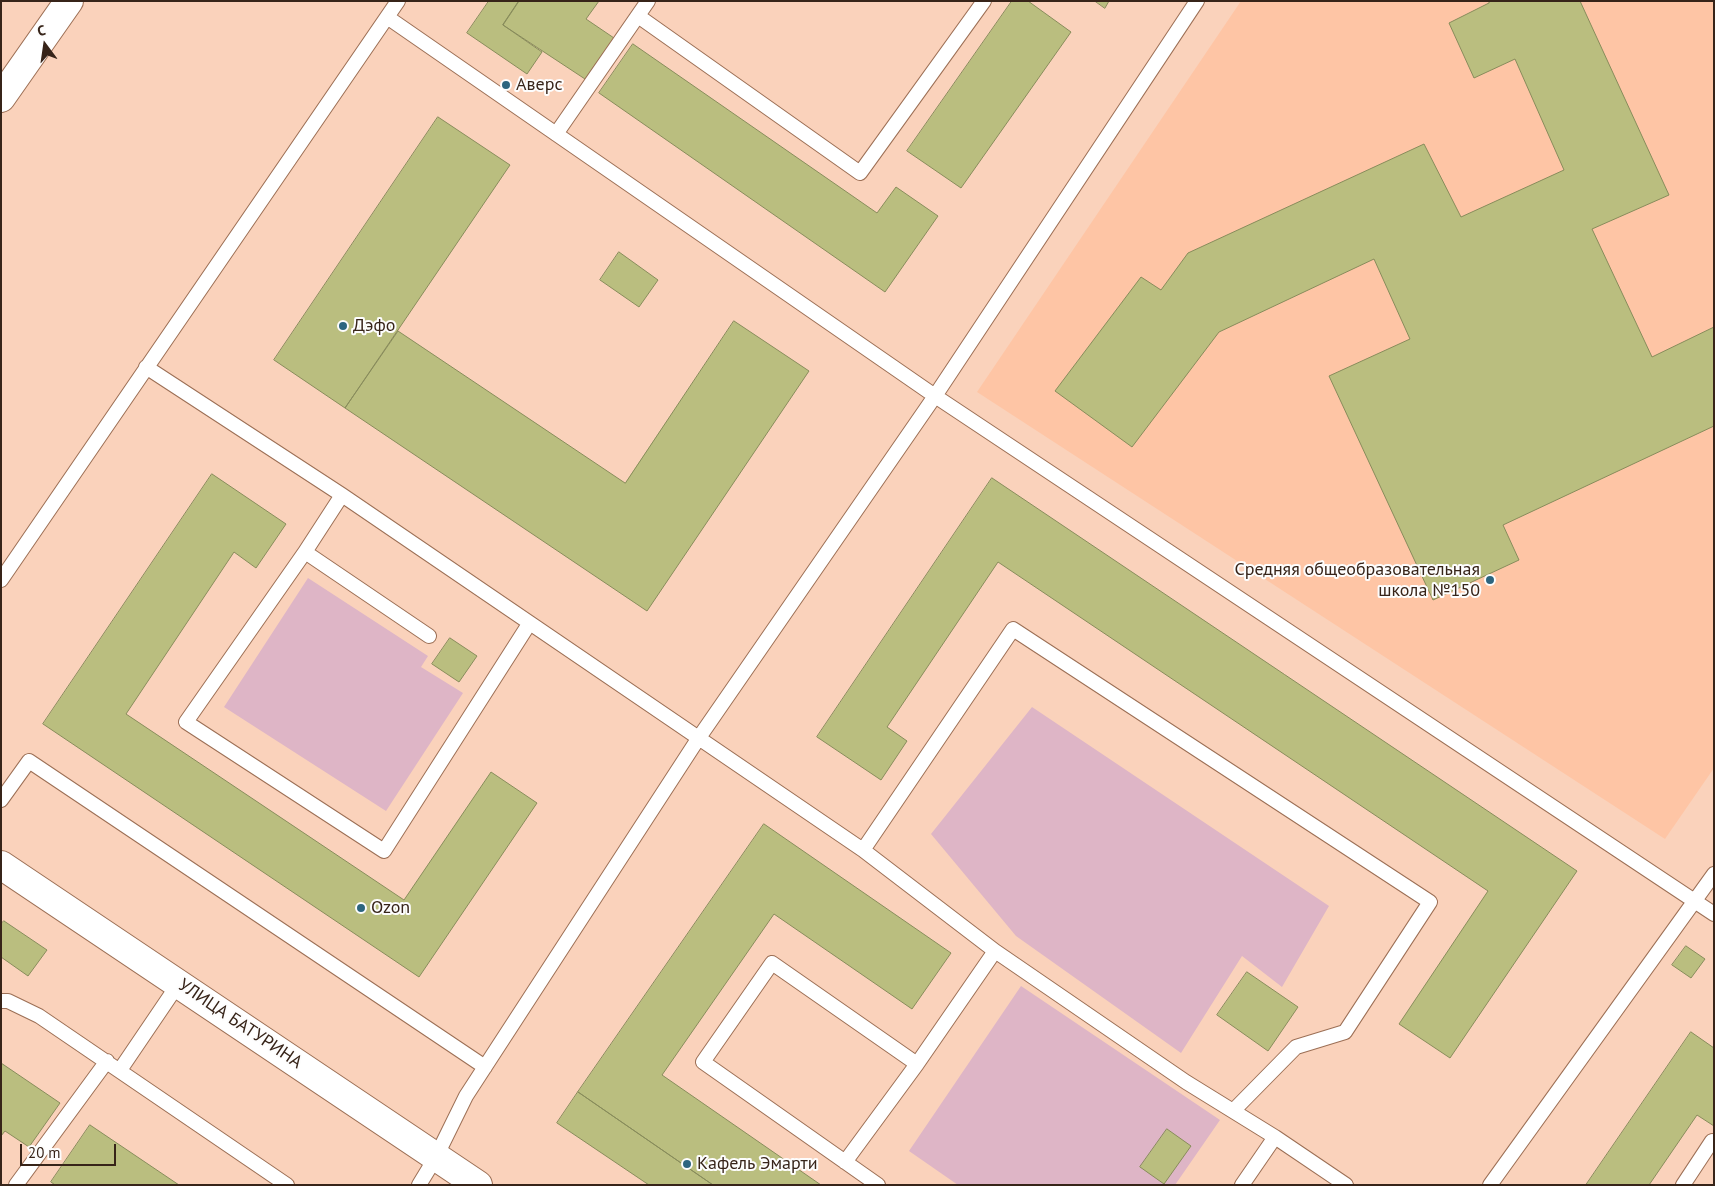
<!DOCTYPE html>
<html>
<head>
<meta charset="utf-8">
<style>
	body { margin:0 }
	#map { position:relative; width:1715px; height:1186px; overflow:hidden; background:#fad2bb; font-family:"PT Sans",sans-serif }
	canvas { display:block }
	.frame { position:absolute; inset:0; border:2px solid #372419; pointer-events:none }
	.north { position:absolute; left:20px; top:20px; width:50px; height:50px; -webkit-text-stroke:4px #fdfdfd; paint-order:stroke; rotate:346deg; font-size:14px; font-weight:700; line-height:20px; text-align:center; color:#372419 }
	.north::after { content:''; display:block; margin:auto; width:18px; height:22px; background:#372419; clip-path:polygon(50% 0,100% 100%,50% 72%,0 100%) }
	.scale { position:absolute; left:20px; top:1144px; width:96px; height:22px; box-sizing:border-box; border:2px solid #372419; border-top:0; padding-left:6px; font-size:15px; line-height:18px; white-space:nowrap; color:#372419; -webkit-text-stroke:4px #fdfdfd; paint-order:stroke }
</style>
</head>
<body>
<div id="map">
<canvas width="1715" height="1186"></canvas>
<div class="frame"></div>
<div class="north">С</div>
<div class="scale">20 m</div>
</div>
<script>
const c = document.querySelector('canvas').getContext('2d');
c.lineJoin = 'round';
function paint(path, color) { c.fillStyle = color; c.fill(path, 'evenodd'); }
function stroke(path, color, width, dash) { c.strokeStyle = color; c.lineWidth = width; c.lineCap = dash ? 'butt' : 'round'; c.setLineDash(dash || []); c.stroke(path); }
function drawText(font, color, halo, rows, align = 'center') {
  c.font = font + ' "PT Sans",sans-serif'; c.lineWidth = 4; c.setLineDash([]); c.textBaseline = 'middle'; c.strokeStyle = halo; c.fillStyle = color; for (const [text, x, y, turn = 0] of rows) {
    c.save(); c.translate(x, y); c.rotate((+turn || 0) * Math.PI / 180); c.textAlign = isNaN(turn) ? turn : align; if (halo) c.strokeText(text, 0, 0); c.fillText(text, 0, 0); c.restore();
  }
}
const built = new Path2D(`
	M1241,1H1714V768L1665,839L977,392Z`);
const green = new Path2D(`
	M308,578L428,656L421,667L463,693L386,811L224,707Z
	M1032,707L1329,906L1282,987L1242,956L1181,1053L1016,936L931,834Z
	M1021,986L1220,1120L1175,1185H958L909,1151Z`);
const building = new Path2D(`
	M489,1H519L503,25L542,52L527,74L467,33Z
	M519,1H599L586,19L614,38L585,79L503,25Z
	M1012,1H1028L1071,32L961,188L907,151Z
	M1095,1H1109L1105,8Z
	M1488,1H1580L1669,195L1592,229L1652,357L1714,327V426L1503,525L1519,560L1433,600L1329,376L1410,339L1374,259L1219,332L1132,447L1055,391L1141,277L1161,290L1188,253L1424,144L1461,217L1564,170L1515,59L1474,78L1449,23L1489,3Z
	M633,44L877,213L896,187L938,216L885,292L599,93Z
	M438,117L510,165L345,408L274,360Z
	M619,252L658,280L639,307L600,280Z
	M734,321L809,371L647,611L345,408L398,331L625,483Z
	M212,474L286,524L256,568L234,552L126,714L404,900L491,772L537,803L419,977L43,724Z
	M992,478L1577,871L1450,1058L1399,1024L1488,891L998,562L887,727L907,741L881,780L817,737Z
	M450,638L477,656L459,682L432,664Z
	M764,824L951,953L912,1009L774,914L662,1075L821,1185H713L578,1092Z
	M4,921L47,950L28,976L1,957V924Z
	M1686,946L1705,959L1691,978L1672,965Z
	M1247,972L1298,1007L1268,1051L1217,1015Z
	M1691,1032L1714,1048V1126L1697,1115L1649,1185H1586Z
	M1,1063L60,1103L29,1147L5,1131L1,1136Z
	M578,1092L713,1185H649L557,1123Z
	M90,1125L179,1185H55L51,1182Z
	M1167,1129L1191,1146L1164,1184L1140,1167Z`);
const service = new Path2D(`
	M638,16L860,173L984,1
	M387,17L935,396L1714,914
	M556,134L648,1
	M146,367L342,495L863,850L995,951L1186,1082L1275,1137L1346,1185
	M342,495L305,552L186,722L384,851L529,624
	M305,552L429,636
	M1,580L398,1
	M1,800L29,761L485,1067
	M863,850L1013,629L1430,902L1345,1032L1296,1047L1233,1111
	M1,1001H8L39,1016L287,1185
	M120,1070L179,983
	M845,1162L917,1064L995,951
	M16,1185L107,1061
	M419,1185L436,1157L466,1096L698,739L935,396L1197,1
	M878,1185L703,1062L772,963L917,1064
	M1242,1185L1275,1137
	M1490,1185L1714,874
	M1683,1185L1712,1141L1714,1143`);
const tertiary = new Path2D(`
	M1,98L69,1
	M1,865L478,1185`);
const markers = [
	[506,85,5,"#2d657f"],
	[343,326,5,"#2d657f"],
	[1490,580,5,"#2d657f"],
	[361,908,5,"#2d657f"],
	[687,1164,5,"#2d657f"]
];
const poiNames = [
	["Аверс",516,85],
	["Дэфо",353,326],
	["Средняя общеобразовательная",1480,570,"right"],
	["школа №150",1480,591,"right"],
	["Ozon",371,908],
	["Кафель Эмарти",697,1164]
];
const streetNames = [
	["УЛИЦА БАТУРИНА",240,1024,34]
];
paint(built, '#fec5a5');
paint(green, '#deb5c6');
paint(building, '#babe7f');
stroke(building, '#888c5b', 1);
stroke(service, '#9c6f55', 16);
stroke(tertiary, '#9c6f55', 30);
stroke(service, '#fff', 14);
stroke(tertiary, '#fff', 28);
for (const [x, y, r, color] of markers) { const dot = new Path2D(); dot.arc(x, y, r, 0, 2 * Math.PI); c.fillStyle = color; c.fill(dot); stroke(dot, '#fdfdfd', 2); }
drawText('18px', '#372419', '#fdfdfd', poiNames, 'left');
drawText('18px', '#372419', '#fdfdfd', streetNames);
</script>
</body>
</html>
